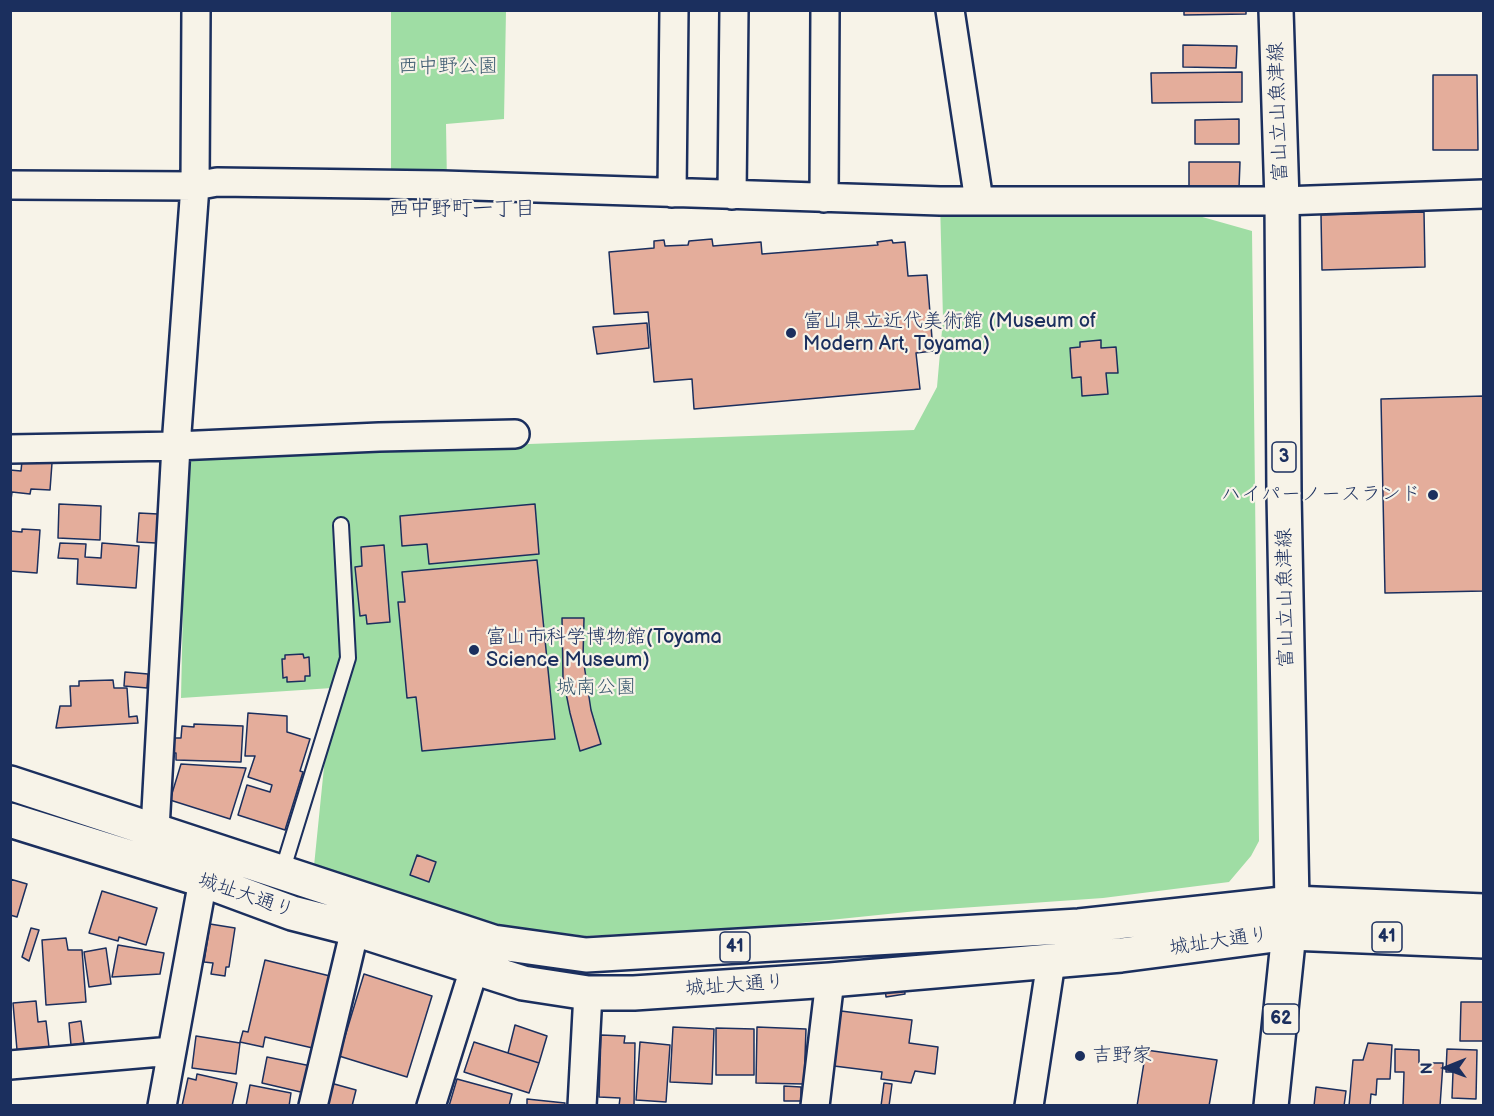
<!DOCTYPE html>
<html>
<head>
<meta charset="utf-8">
<style>
	body { margin:0 }
	#map { position:relative; width:1494px; height:1116px; overflow:hidden; background:#f7f3e8; font-family:"Balsamiq Sans",sans-serif }
	canvas { display:block }
	.frame { position:absolute; inset:0; border:12px solid #1b2f5e; pointer-events:none }
	.north { position:absolute; left:1416px; top:1038px; width:60px; height:60px; -webkit-text-stroke:4px #f7f3e8; paint-order:stroke; rotate:269deg; font-size:16px; font-weight:700; line-height:24px; text-align:center; color:#1b2f5e }
	.north::after { content:''; display:block; margin:auto; width:21px; height:27px; background:#1b2f5e; clip-path:polygon(50% 0,100% 100%,50% 72%,0 100%) }
</style>
</head>
<body>
<div id="map">
<canvas width="1494" height="1116"></canvas>
<div class="frame"></div>
<div class="north">N</div>
</div>
<script>
const c = document.querySelector('canvas').getContext('2d');
c.lineJoin = 'round';
function paint(path, color) { c.fillStyle = color; c.fill(path, 'evenodd'); }
function stroke(path, color, width, dash) { c.strokeStyle = color; c.lineWidth = width; c.lineCap = dash ? 'butt' : 'round'; c.setLineDash(dash || []); c.stroke(path); }
function drawText(font, color, halo, rows, align = 'center') {
  c.font = font + ' "Balsamiq Sans","Klee One",sans-serif'; c.lineWidth = 4.5; c.setLineDash([]); c.textBaseline = 'middle'; c.strokeStyle = halo; c.fillStyle = color; for (const [text, x, y, turn = 0] of rows) {
    c.save(); c.translate(x, y); c.rotate((+turn || 0) * Math.PI / 180); c.textAlign = isNaN(turn) ? turn : align; if (halo) c.strokeText(text, 0, 0); c.fillText(text, 0, 0); c.restore();
  }
}
const green = new Path2D(`
	M391,11H506L504,119L446,124L447,185L391,180Z
	M1142,200L1252,231L1259,841L1251,856L1229,882L1103,898L917,911L762,927L586,936L496,925L314,866L332,688L181,698L186,465L199,456L914,430L937,387L943,319L940,201Z`);
const building = new Path2D(`
	M1184,10H1246V14L1184,15Z
	M1183,45L1237,46L1236,68L1183,67Z
	M1242,72V102L1152,103L1151,73Z
	M1433,75H1477L1478,150H1433Z
	M1239,119V144H1195V120Z
	M1189,162H1240L1239,188L1189,187Z
	M1424,212L1425,267L1322,270L1321,215Z
	M712,239L713,246L761,242L762,254L878,245L877,242L892,240L893,243L905,242L908,276L927,275L933,351L916,353L920,389L694,409L692,379L654,382L648,312L614,314L609,252L654,248V241L664,240L665,246L688,245L689,241Z
	M647,323L649,348L597,354L593,327Z
	M1101,340V348L1116,347L1118,373H1106L1108,394L1082,396L1081,377L1072,378L1070,348L1080,347V342Z
	M1484,396V591L1385,593L1381,399Z
	M22,461L52,463L50,490L31,489L30,494L12,492L10,508V470L21,471Z
	M59,504L101,506L100,540L58,538Z
	M535,504L539,554L429,564L427,544L402,546L400,516Z
	M139,513L158,514L156,543L137,542Z
	M22,529L40,530L37,573L10,571V531L22,532Z
	M60,543L86,544L85,557L101,558L102,543L139,546L136,588L77,584L78,559L58,558Z
	M384,545L390,622L367,624L366,615L360,616L355,567L362,566L361,547Z
	M537,560L555,739L422,751L416,697L407,698L398,602H405L402,572Z
	M562,618H584L583,658L591,710L601,744L580,751L570,713L563,678Z
	M303,654L304,658L309,657L310,676H305V681L287,682V677L283,678L282,659H285V655Z
	M125,672L148,674L147,688L124,686Z
	M113,680L114,688H127L129,717L137,716L138,723L56,728L60,706H71L70,686H79V681Z
	M248,713L287,716V732L310,739L300,771L303,772L285,830L238,815L247,785L270,792L272,785L248,777L255,756H245Z
	M194,724L243,726L241,762L176,760V753H172L173,738H181L182,726L194,727Z
	M181,764L246,768L230,819L170,800Z
	M417,855L436,862L429,882L410,875Z
	M10,879L27,884L17,917L10,915Z
	M102,891L157,908L146,945L119,937L118,941L89,933Z
	M210,924L235,928L229,967H226L225,976L211,974L213,963L204,962Z
	M31,928L39,930L29,961L22,957Z
	M66,938L68,950H82L86,1002L46,1005L42,940Z
	M118,945L164,953L160,974L112,977Z
	M106,948L111,984L89,987L84,952Z
	M265,960L334,977L317,1049L265,1037L263,1047L240,1042L243,1031L248,1032Z
	M364,974L432,996L407,1077L339,1056Z
	M904,986L905,994L886,997L885,988Z
	M36,1001L38,1022L46,1021L49,1047L17,1050L13,1003Z
	M1461,1002H1484V1041H1460Z
	M841,1011L912,1020L909,1043L938,1047L935,1074L915,1071L911,1083L881,1079L882,1072L834,1066Z
	M81,1021L84,1043L71,1045L69,1023Z
	M515,1025L547,1036L539,1063L508,1053Z
	M673,1027L714,1029L712,1084L670,1082Z
	M757,1027L806,1029L804,1084L756,1083Z
	M716,1028L754,1029V1075H716Z
	M601,1035L625,1036L624,1043H635L634,1106H619L620,1098L599,1097Z
	M196,1036L240,1043L236,1074L192,1068Z
	M474,1042L539,1063L529,1093L464,1072Z
	M640,1042L670,1045L666,1102L636,1100Z
	M1368,1043L1392,1045L1390,1079H1377L1376,1095L1371,1094L1370,1106H1349L1353,1060H1363Z
	M1395,1049L1419,1050V1063H1443L1440,1106H1403L1404,1072H1395Z
	M1447,1049L1477,1050L1476,1099L1452,1098L1453,1072H1446Z
	M1146,1050L1217,1060L1209,1106H1137Z
	M267,1057L311,1066L305,1093L262,1083Z
	M197,1074L237,1083L232,1106H182L188,1078L196,1080Z
	M457,1079L512,1094L509,1106H449Z
	M327,1082L356,1090L352,1106H322Z
	M884,1083L892,1084L889,1106H881Z
	M250,1085L291,1093L289,1106H246Z
	M784,1086L801,1087V1101H784Z
	M1316,1087L1346,1091L1344,1106H1314Z
	M527,1099L565,1103L564,1106H527Z`);
const service = new Path2D(`
	M282,872L348,658L341,525`);
const minor = new Path2D(`
	M950,10L979,201
	M10,185L195,186L217,182L443,185L940,201H1282L1484,194
	M672,193L674,10
	M732,195L734,10
	M824,198L825,10
	M10,449L176,446L379,437L515,434
	M155,829L176,446L195,186L196,10
	M10,1065L172,1051
	M162,1106L203,880
	M313,1106L355,929
	M431,1106L474,969
	M582,1106L588,993
	M815,1106L830,980
	M1029,1106L1051,962`);
const primary = new Path2D(`
	M1271,1106L1292,903L1284,494L1282,201L1276,10`);
const trunk = new Path2D(`
	M10,783L493,942L586,955L1079,926L1292,903L1484,911
	M10,820L203,880L292,913L355,929L523,983L588,993H634L830,980L1121,955L1290,933L1484,941`);
const markers = [
	[791,333,6,"#1b2f5e"],
	[1433,495,6,"#1b2f5e"],
	[474,650,6,"#1b2f5e"],
	[1080,1056,6,"#1b2f5e"]
];
const shields = [
	[1284,457,24],
	[1387,937,30],
	[735,947,30],
	[1281,1019,36]
];
const shieldNames = [
	["3",1284,457],
	["41",1387,937],
	["41",735,947],
	["62",1281,1019]
];
const parkNames = [
	["西中野公園",448,67],
	["城南公園",596,688]
];
const streetNames = [
	["富山立山魚津線",1279,112,-92],
	["富山立山魚津線",1286,598,-91],
	["城址大通り",246,896,19],
	["城址大通り",1219,942,-8],
	["城址大通り",735,986,-4]
];
const poiNames = [
	["富山県立近代美術館 (Museum of",803,322],
	["Modern Art, Toyama)",803,345],
	["ハイパーノースランド",1421,495,"right"],
	["富山市科学博物館(Toyama",486,638],
	["Science Museum)",486,661],
	["吉野家",1092,1056]
];
const neighbourhoodNames = [
	["西中野町一丁目",462,210]
];
paint(green, '#9fdda4');
paint(building, '#e4ad9b');
stroke(building, '#1b2f5e', 1.5);
stroke(service, '#1b2f5e', 18);
stroke(minor, '#1b2f5e', 32);
stroke(primary, '#1b2f5e', 38);
stroke(trunk, '#1b2f5e', 38);
stroke(service, '#f7f3e8', 14);
stroke(minor, '#f7f3e8', 27);
stroke(primary, '#f7f3e8', 33);
stroke(trunk, '#f7f3e8', 33);
for (const [x, y, r, color] of markers) { const dot = new Path2D(); dot.arc(x, y, r, 0, 2 * Math.PI); c.fillStyle = color; c.fill(dot); stroke(dot, '#f7f3e8', 2); }
for (const [x, y, w] of shields) { const box = new Path2D(); box.roundRect(x - w / 2, y - 15, w, 30, 4.5); c.fillStyle = '#f7f3e8'; c.fill(box); stroke(box, '#1b2f5e', 1.5); }
drawText('bold 18px', '#1b2f5e', null, shieldNames);
drawText('20px', '#3c5a70', '#f7f3e8', parkNames);
drawText('20px', '#1b2f5e', '#f7f3e8', streetNames);
drawText('20px', '#1b2f5e', '#f7f3e8', poiNames, 'left');
drawText('21px', '#1b2f5e', '#f7f3e8', neighbourhoodNames);
</script>
</body>
</html>
